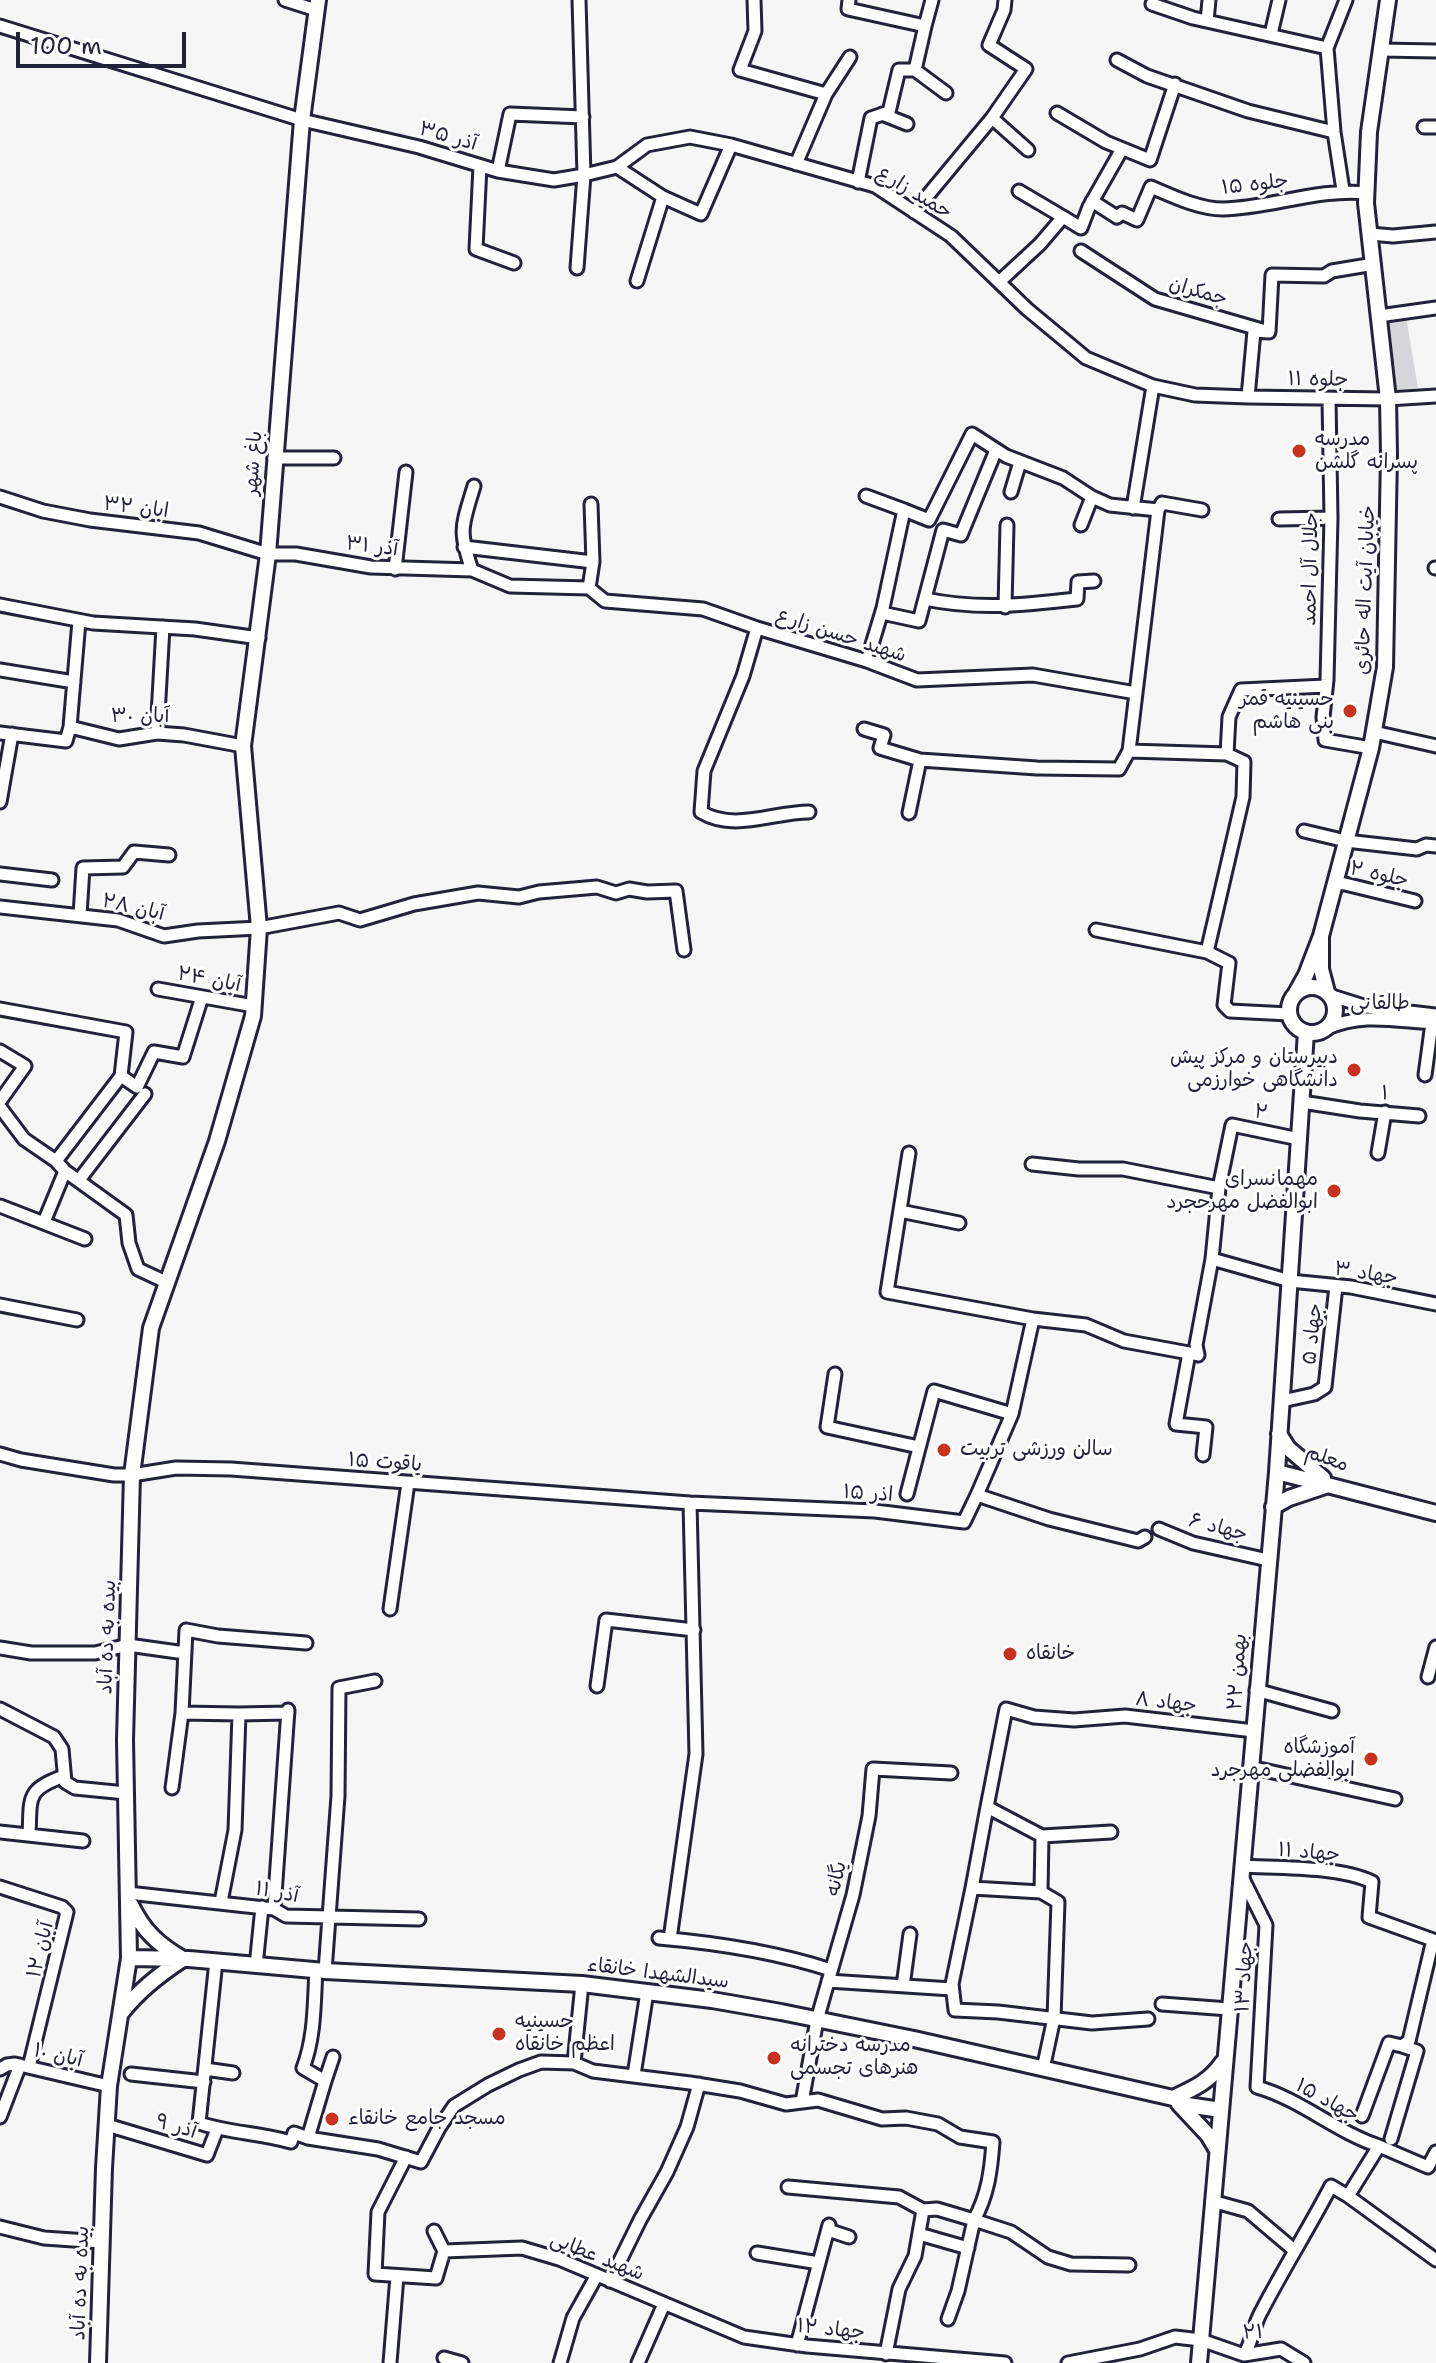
<!DOCTYPE html>
<html>
<head>
<meta charset="utf-8">
<style>
	body { margin:0 }
	#map { position:relative; width:1436px; height:2363px; overflow:hidden; background:#f6f6f7; font-family:"Shantell Sans",sans-serif }
	canvas { display:block }
	.scale { position:absolute; left:16px; top:32px; width:170px; height:36px; box-sizing:border-box; border:4px solid #22223b; border-top:0; padding-left:10px; font-size:24px; line-height:28px; white-space:nowrap; color:#22223b; -webkit-text-stroke:6px #fff; paint-order:stroke }
</style>
</head>
<body>
<div id="map">
<canvas width="1436" height="2363"></canvas>
<div class="scale">100 m</div>
</div>
<script>
const c = document.querySelector('canvas').getContext('2d');
c.lineJoin = 'round';
function paint(path, color) { c.fillStyle = color; c.fill(path, 'evenodd'); }
function stroke(path, color, width, dash) { c.strokeStyle = color; c.lineWidth = width; c.lineCap = dash ? 'butt' : 'round'; c.setLineDash(dash || []); c.stroke(path); }
function drawText(font, color, halo, rows, align = 'center') {
  c.font = font + ' "Shantell Sans","Playpen Sans Arabic",sans-serif'; c.lineWidth = 6; c.setLineDash([]); c.textBaseline = 'middle'; c.strokeStyle = halo; c.fillStyle = color; for (const [text, x, y, turn = 0] of rows) {
    c.save(); c.translate(x, y); c.rotate((+turn || 0) * Math.PI / 180); c.textAlign = isNaN(turn) ? turn : align; if (halo) c.strokeText(text, 0, 0); c.fillText(text, 0, 0); c.restore();
  }
}
const green = new Path2D(`
	M1406,317L1418,388L1394,390L1388,321Z`);
const minor = new Path2D(`
	M285,0L316,10
	M754,0L755,31L740,70L826,94
	M849,0L848,9L925,26L915,70H899L889,112L871,118L858,182
	M1152,4L1193,18L1327,48
	M1207,21L1209,0
	M0,26L302,120L419,147L498,171L554,180L584,175L579,0
	M925,26L932,0
	M1271,34L1279,0
	M1381,50L1436,51
	M1117,60L1147,76L1248,111L1334,132
	M915,70L946,93
	M1057,113L1106,142L1150,160L1175,84
	M882,114L907,124
	M992,118L1028,150
	M1424,127H1436
	M796,164L826,94L850,57
	M480,166L476,249L514,263
	M617,167L663,197
	M498,171L510,114L583,117
	M1343,190L1334,132L1327,48L1346,0
	M1019,191L1063,217
	M1092,201L1117,217L1122,213L1137,220L1151,187C1172,196 1199,209 1223,209C1271,208 1318,188 1367,193
	M914,212L992,118L1026,69L989,45L1004,10L1005,0
	M1370,234L1393,236L1436,232
	M1081,251L1155,299L1262,330
	M577,268L584,175L617,167L647,145L690,137L731,145L875,186L951,236L1027,309L1086,358L1153,386
	M637,281L663,197L701,214L731,145
	M999,282L1040,244L1063,217L1081,228L1089,207L1122,149
	M1379,316L1436,308
	M1248,397L1254,331L1269,332L1272,275L1324,276L1332,271L1374,264
	M1329,399L1331,518L1327,680L1323,717L1325,740L1371,748
	M274,458H334
	M474,486C462,526 458,530 472,570L510,586L589,588
	M1011,492L1020,462
	M866,496L904,510
	M0,497L43,511L90,520L199,533L268,554H296L371,567L472,570
	M1133,508L1153,386L1195,395L1248,397L1388,399L1436,396
	M1158,510L1129,751L1227,754L1229,717L1241,690L1326,686
	M1279,519L1331,518
	M1081,525L1092,497
	M464,547L593,562
	M1435,568H1436
	M395,569L406,472
	M589,588L605,601L703,609L757,628L867,661L917,680L1033,675L1136,693
	M589,588L593,562L591,504
	M925,599C978,610 1024,605 1077,599L1078,582L1094,581
	M0,605L93,623L195,629L259,638
	M1005,607L1007,525
	M882,613L919,621L943,530L961,535L996,450
	M757,628L743,676L704,771L701,812C734,832 773,812 809,812
	M867,661L883,608L904,510L929,520L972,434L1006,456L1063,478L1092,497L1110,505L1158,510L1162,503L1202,510
	M0,670L74,682
	M70,727L79,621
	M864,729L884,735L880,748L920,760
	M1374,732L1436,746
	M0,733L66,741L70,727L119,739L157,733L184,735L243,746
	M157,733L163,627
	M0,802L12,734
	M909,813L920,760L1037,768L1119,769L1129,751
	M1304,831L1346,841L1417,849L1426,845L1436,846
	M0,874L52,880
	M1335,883L1345,884L1415,901
	M0,907L118,920L164,936L198,931L259,928L339,913L360,920L414,904L478,893L519,897L539,892L597,887L616,893L629,889L647,892L676,891L684,950
	M80,915L83,868L123,867L134,852L169,855
	M1096,930L1207,952L1229,963L1224,1005L1230,1011L1289,1014
	M1207,952L1243,797L1244,762L1227,754
	M158,989L254,1006
	M1329,995L1367,1007L1436,1015
	M0,1009L126,1032L121,1076
	M1325,1029C1363,1012 1395,1021 1436,1023
	M0,1051L25,1066L0,1101
	M1425,1075L1432,1023
	M1302,1102L1360,1111L1419,1116
	M0,1107L24,1139L56,1161
	M909,1153L887,1292L1033,1319L1086,1325L1124,1341L1189,1353
	M1378,1153L1385,1112
	M1032,1164L1079,1169H1123L1219,1188
	M65,1171L126,1215L129,1243L138,1269L168,1283
	M79,1180L145,1094
	M0,1206L85,1239
	M900,1211L959,1223
	M44,1222L65,1171L56,1161L121,1076L137,1087L154,1052L183,1057L202,997
	M1212,1259L1290,1281L1351,1287L1436,1304
	M0,1305L77,1320
	M835,1374L827,1427L919,1447
	M1282,1401L1314,1394L1325,1387L1336,1286
	M1012,1414L977,1495L1049,1519L1138,1541L1145,1537
	M0,1454L21,1460L114,1475H132L176,1468L231,1469L690,1503L875,1511L964,1522L977,1495
	M1203,1455L1206,1427L1176,1424L1189,1353L1198,1355L1196,1345L1212,1259L1219,1188L1232,1125L1299,1139
	M907,1494L934,1391L1012,1414L1033,1319
	M1159,1529L1193,1543L1268,1560
	M390,1609L408,1483
	M0,1648L31,1653H95L128,1645L185,1653
	M1428,1677L1436,1647
	M597,1686L606,1620L694,1630
	M1256,1690L1332,1711
	M0,1709L54,1737L62,1749L65,1782L75,1788L126,1793
	M182,1713L239,1714
	M1250,1767L1395,1799
	M172,1788L182,1713L186,1630L218,1636L306,1643
	M987,1807L972,1888L1041,1892L1058,1902L1054,2018L1043,2069
	M0,1832L83,1841
	M1111,1832L1042,1836L987,1807L1006,1709L1034,1717L1074,1720L1125,1716L1254,1731
	M29,1835C31,1798 25,1790 64,1776
	M1242,1866C1279,1868 1339,1866 1372,1882L1369,1917L1433,1940L1409,2041L1402,2046L1389,2043L1362,2116
	M1241,1875L1266,1925L1257,2087C1302,2100 1336,2132 1379,2146
	M0,1887L62,1907L67,1912L29,2067
	M972,1888L952,1984L955,2010L998,2012L1092,2023L1148,2019
	M1041,1892L1042,1836
	M128,1893L274,1909L286,1916L419,1919
	M221,1902L235,1830L239,1714L288,1713
	M274,1909L288,1710
	M659,1938C717,1943 776,1952 831,1970
	M670,1939L696,1754L690,1503
	M216,1961L199,2123C229,2133 261,2133 291,2142L294,2133L308,2138L325,2081L303,2068C315,2037 314,2003 316,1970
	M256,1966L262,1907
	M325,1971L338,1796L339,1688L375,1681
	M828,1981L952,1989
	M903,1986L910,1934
	M1162,2004L1229,2009
	M574,2063L582,1984
	M0,2069L7,2065L15,2064L109,2086
	M205,2069L233,2073
	M131,2074L204,2082
	M634,2075L647,1992
	M325,2081L333,2057
	M802,2102L817,2020L853,1895L869,1816L873,1769L951,1773
	M0,2117L20,2065
	M107,2125L207,2155L217,2129
	M308,2138L378,2149L421,2162L439,2128L454,2106L488,2085L519,2070L541,2062L574,2063L593,2071L690,2083L740,2091L786,2104L818,2100L882,2119L906,2118L938,2124L960,2137L993,2142C991,2170 988,2195 974,2220L937,2209L923,2210L899,2197L788,2187
	M1391,2139L1417,2051L1402,2046
	M1436,2152L1428,2167L1379,2146L1348,2196L1436,2260
	M406,2157L378,2212L375,2274L436,2278L444,2251L522,2248L559,2259L744,2337L807,2346L1005,2363
	M1212,2201L1248,2211L1294,2250
	M0,2227L44,2238L102,2242
	M828,2230L849,2237
	M434,2231L444,2251
	M919,2234L968,2248
	M757,2253L819,2263
	M610,2281L640,2220L667,2172L687,2127L699,2084
	M948,2319L958,2291L974,2220L1011,2232L1048,2257L1071,2264L1129,2265
	M797,2345L829,2225
	M886,2354L899,2289L915,2256L923,2210
	M1244,2355C1252,2343 1253,2327 1260,2314C1282,2271 1308,2230 1331,2186L1348,2196
	M444,2358L462,2363
	M390,2363L397,2276
	M560,2363L573,2318L597,2275
	M638,2363L664,2304
	M1068,2363L1140,2349L1175,2337L1201,2340L1244,2355L1281,2349L1304,2363`);
const major = new Path2D(`
	M1321,936L1371,748L1385,667L1389,455L1388,399L1366,203L1369,132L1388,0
	M1289 1010a23 23 0 1 1 46 0a23 23 0 1 1-46 0Z
	M1296,993L1306,975L1321,936V969L1327,992
	M1279,1434L1288,1448L1323,1478
	M1277,1472L1436,1513
	M1273,1507L1289,1498L1328,1485
	M129,1958L189,1959L325,1971L582,1984L712,2000L781,2012L914,2039L1173,2098L1187,2105L1221,2110
	M122,2012C139,1990 160,1974 183,1959C159,1945 143,1931 131,1905
	M1173,2098C1195,2088 1210,2081 1223,2062
	M1179,2104L1208,2135L1217,2150
	M98,2363L104,2168L109,2086L129,1958L125,1740L132,1475L151,1328L217,1141L253,1016L259,928L243,746L268,554L302,120L318,0
	M1199,2363L1277,1472L1306,1032`);
const markers = [
	[1299,451,8,"#c8321e"],
	[1350,711,8,"#c8321e"],
	[1354,1070,8,"#c8321e"],
	[1334,1191,8,"#c8321e"],
	[944,1450,8,"#c8321e"],
	[1010,1654,8,"#c8321e"],
	[1371,1759,8,"#c8321e"],
	[499,2034,8,"#c8321e"],
	[774,2058,8,"#c8321e"],
	[332,2119,8,"#c8321e"]
];
const streetNames = [
	["آذر ۳۵",448,137,16],
	["جلوه ۱۵",1255,185,-6],
	["حمید زارع",914,193,31],
	["جمکران",1198,292,16],
	["جلوه ۱۱",1318,380,1],
	["باغ شهر",254,463,-86],
	["ابان ۳۲",136,508,7],
	["آذر ۳۱",372,547,7],
	["جلال آل احمد",1311,569,-89],
	["خیابان آیت اله حائری",1366,590,-88],
	["شهید حسن زارع",841,636,18],
	["آبان ۳۰",140,717],
	["جلوه ۲",1379,875,13],
	["آبان ۲۸",133,908,13],
	["آبان ۲۴",209,980,11],
	["طالقانی",1380,1004],
	["۱",1385,1094,3],
	["۲",1261,1113,11],
	["جهاد ۳",1366,1274,9],
	["جهاد ۵",1313,1334,-84],
	["معلم",1327,1459,20],
	["یاقوت ۱۵",385,1463,4],
	["اذر ۱۵",868,1494,4],
	["جهاد ۶",1218,1528,15],
	["بیده به ده آباد",108,1637,-88],
	["۲۲ بهمن",1238,1672,-86],
	["جهاد ۸",1166,1703,7],
	["جهاد ۱۱",1309,1853,5],
	["یگانه",837,1879,-77],
	["آذر ۱۱",277,1893,11],
	["آبان ۱۲",41,1950,-76],
	["سیدالشهدا خانقاء",658,1974,7],
	["جهاد ۱۳",1245,1977,-87],
	["آبان ۱۰",58,2056,13],
	["جهاد ۱۵",1327,2101,29],
	["آذر ۹",176,2127,17],
	["شهید عطایی",597,2257,22],
	["بیده به ده آباد",81,2283,-88],
	["جهاد ۱۲",831,2330,6],
	["۲۱",1253,2333,-2]
];
const poiNames = [
	["مدرسه",1315,440],
	["پسرانه گلشن",1315,463],
	["حسینیه قمر",1334,700,"right"],
	["بنی هاشم",1334,723,"right"],
	["دبیرستان و مرکز پیش",1338,1058,"right"],
	["دانشگاهی خوارزمی",1338,1081,"right"],
	["مهمانسرای",1318,1180,"right"],
	["ابوالفضل مهرحجرد",1318,1203,"right"],
	["سالن ورزشی تربیت",960,1450],
	["خانقاه",1026,1654],
	["آموزشگاه",1355,1748,"right"],
	["ابوالفضلی مهرجرد",1355,1771,"right"],
	["حسینیه",515,2022],
	["اعظم خانقاه",515,2045],
	["مدرسه دخترانه",790,2046],
	["هنرهای تجسمی",790,2069],
	["مسجد جامع خانقاء",348,2119]
];
paint(green, '#d7d7db');
stroke(minor, '#22223b', 17);
stroke(major, '#22223b', 20);
stroke(minor, '#fff', 11);
stroke(major, '#fff', 14);
for (const [x, y, r, color] of markers) { const dot = new Path2D(); dot.arc(x, y, r, 0, 2 * Math.PI); c.fillStyle = color; c.fill(dot); stroke(dot, '#fff', 3); }
drawText('20px', '#22223b', '#fff', streetNames);
drawText('20px', '#22223b', '#fff', poiNames, 'left');
</script>
</body>
</html>
